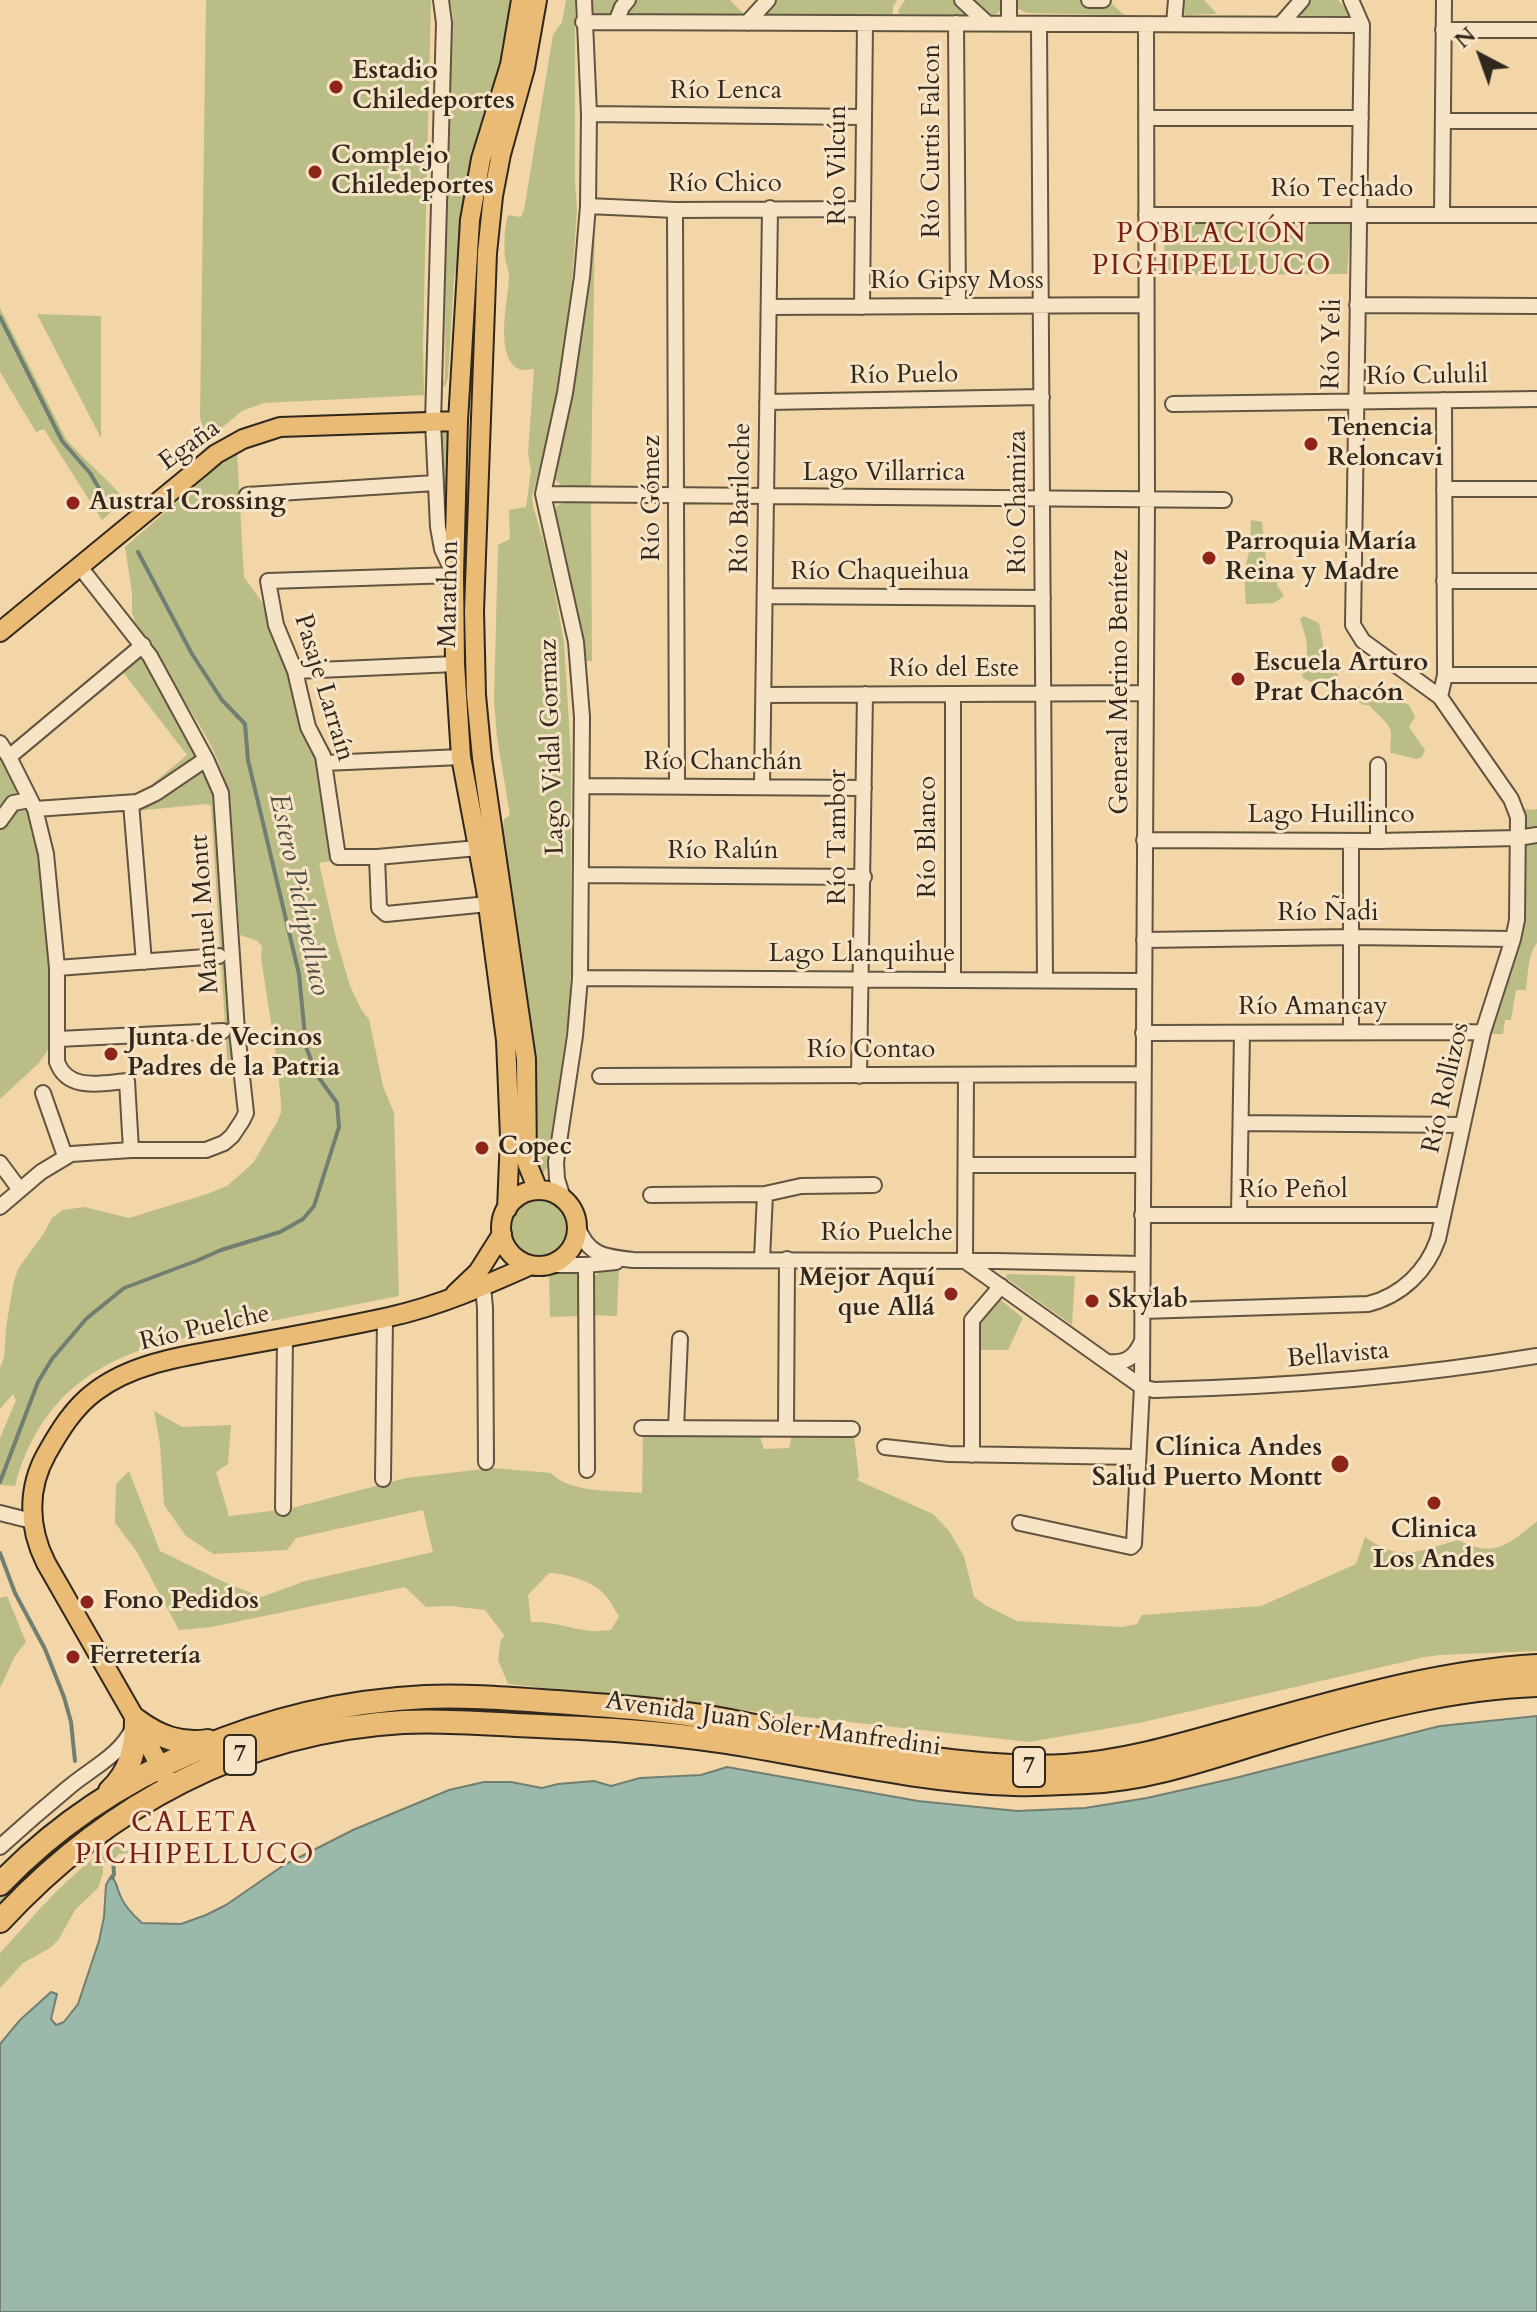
<!DOCTYPE html>
<html>
<head>
<meta charset="utf-8">
<style>
	body { margin:0 }
	#map { position:relative; width:1537px; height:2312px; overflow:hidden; background:#f2d6a7; font-family:Cardo,serif }
	canvas { display:block }
	.north { position:absolute; left:1441px; top:16px; width:80px; height:80px; -webkit-text-stroke:6px #f7e4c6; paint-order:stroke; rotate:319deg; font-size:22px; font-weight:700; line-height:32px; text-align:center; color:#31281d }
	.north::after { content:''; display:block; margin:auto; width:28px; height:36px; background:#31281d; clip-path:polygon(50% 0,100% 100%,50% 72%,0 100%) }
</style>
</head>
<body>
<div id="map">
<canvas width="1537" height="2312"></canvas>
<div class="north">N</div>
</div>
<script>
const c = document.querySelector('canvas').getContext('2d');
c.lineJoin = 'round';
function paint(path, color) { c.fillStyle = color; c.fill(path, 'evenodd'); }
function stroke(path, color, width, dash) { c.strokeStyle = color; c.lineWidth = width; c.lineCap = dash ? 'butt' : 'round'; c.setLineDash(dash || []); c.stroke(path); }
function drawText(font, color, halo, rows, align = 'center') {
  c.font = font + ' Cardo,serif'; c.lineWidth = 6; c.setLineDash([]); c.textBaseline = 'middle'; c.strokeStyle = halo; c.fillStyle = color; for (const [text, x, y, turn = 0] of rows) {
    c.save(); c.translate(x, y); c.rotate((+turn || 0) * Math.PI / 180); c.textAlign = isNaN(turn) ? turn : align; if (halo) c.strokeText(text, 0, 0); c.fillText(text, 0, 0); c.restore();
  }
}
const green = new Path2D(`
	M206,0H431L423,345L424,395L264,403L242,411L207,440L200,418Z
	M450,0H512L507,37L454,278L448,377L445,387L443,384L445,379L446,173L453,16Z
	M566,0H575V183L577,209L571,297L561,382L549,437L532,496L533,506L549,561L564,642L571,757V969L569,1014L551,1135L549,1164L542,1175L535,1168L536,1102L532,1043L502,836L504,819L510,815L497,737L494,700L498,545L510,539L509,510L526,507L531,471L528,453L534,369C530,369 526,370 522,370C492,362 509,296 509,277C509,271 506,264 505,258C504,244 504,229 508,215L521,217L524,210L553,35L562,22Z
	M588,0H730L746,16L583,22Z
	M773,0H897L893,7V14L763,15Z
	M905,0H957L969,14L967,16L899,14L898,11Z
	M967,0H1003C999,28 979,10 967,0Z
	M1013,0H1108L1124,15L1027,13L1018,9Z
	M1181,0H1204L1217,14L1187,15L1181,13Z
	M1311,0H1338L1348,11V17L1301,18L1303,9Z
	M593,212L595,213L591,488L561,485L554,478V473L581,338Z
	M1153,221L1351,222L1347,274L1165,275L1164,233L1153,226Z
	M0,308L66,439C85,461 107,478 125,500L102,520L44,429L36,432L0,372Z
	M37,314L101,316V438Z
	M444,432H450L449,547L445,527L440,437Z
	M237,452L244,577L264,605L274,626L319,758L336,860L319,863L336,938L350,986L362,1011L369,1019L383,1086L394,1113L399,1296L174,1340C91,1361 38,1401 15,1486L0,1485V1438L16,1400L13,1394L0,1409V1368L4,1358L6,1328L13,1285L18,1269L44,1233L52,1218L63,1210L84,1207L129,1218L207,1194L227,1186L253,1163L276,1124L281,1113V1102L277,1061L261,958L262,947L258,941L240,935L228,791C213,728 163,679 135,622L132,613V593L125,547L179,500L197,482Z
	M564,503H591L592,661H585L556,517V506Z
	M1251,520L1262,522L1267,570L1278,576L1277,585L1284,596L1274,603L1246,604L1244,573L1250,548Z
	M1304,616L1319,623C1321,631 1322,642 1325,651C1331,664 1341,666 1337,683C1324,686 1315,685 1303,678C1300,667 1305,663 1307,652C1308,641 1303,629 1300,619Z
	M141,656L199,755L158,786L144,791L187,755L122,671Z
	M1356,686L1387,695L1409,705L1415,717L1409,727L1425,750L1422,757L1417,759L1391,753C1389,746 1392,739 1391,732C1389,722 1376,714 1369,705H1364L1352,698L1349,688Z
	M0,751L29,810L43,869L52,979V1041L46,1053L38,1064L0,1099Z
	M202,770L207,774L216,799L235,1068L228,1071L211,806L207,804L135,811Z
	M1522,808L1530,810L1537,809V828L1530,830L1524,829Z
	M1537,841V943C1528,954 1528,975 1526,990H1516L1511,1020H1505L1503,1034H1487L1507,970L1521,845Z
	M510 1228a29 29 0 1 1 58 0a29 29 0 1 1-58 0Z
	M619,1270L617,1316L592,1315C592,1304 587,1278 600,1272C605,1269 614,1270 619,1270Z
	M562,1271H575L581,1277L580,1316L550,1317L549,1273Z
	M1007,1274L1075,1276L1072,1325L1006,1278Z
	M997,1297L1023,1318L1008,1350H978L977,1324Z
	M154,1411L182,1427L231,1425L228,1464L216,1472L229,1516L288,1509L406,1478L492,1468L551,1473C570,1494 616,1490 642,1493L643,1434H759L764,1449L789,1448L792,1434L854,1436L859,1477L857,1480L933,1514L949,1531L964,1556L974,1597L985,1605L1017,1621L1121,1627L1137,1624L1142,1615L1261,1606L1356,1564L1365,1537C1401,1564 1419,1550 1458,1540C1495,1559 1509,1544 1537,1521V1651L1440,1655L1425,1657L1139,1723L1029,1742L508,1684L498,1660L501,1639L505,1636L485,1610L450,1606L426,1607L405,1587L211,1627L179,1630L137,1552L115,1523L116,1484L129,1471L160,1551L224,1582L262,1597L305,1581L433,1552L423,1510L296,1538L287,1550L213,1554L186,1536L164,1505L160,1444ZM549,1573C564,1573 595,1582 604,1594C610,1600 614,1609 619,1616L611,1630C602,1631 593,1632 584,1630C566,1627 550,1621 531,1622L528,1595Z
	M7,1596L26,1642L15,1656L0,1688V1598Z
	M419,1706L558,1710L603,1718L270,1734L320,1718Z
	M147,1786C91,1819 44,1858 0,1905V1897L37,1862L107,1807Z
	M122,1840L128,1853L119,1854L115,1858L103,1864V1874L98,1888L75,1910L59,1939L50,1948L23,1963L0,1988V1953C37,1913 74,1866 122,1840Z`);
const water = new Path2D(`
	M1537,1716V2312H0V2044L20,2020L51,1992L57,1994L51,2019L56,2025L64,2022L78,2004L99,1941L104,1917L106,1885L111,1876C118,1883 116,1887 120,1895C124,1906 133,1915 142,1923L181,1924L206,1915L226,1905L284,1865L353,1830L449,1790L484,1782H511L542,1788L558,1784L594,1781L611,1786L640,1778L701,1775L727,1767L918,1801L1017,1811L1085,1808L1147,1798L1231,1779L1440,1726Z`);
const stream = new Path2D(`
	M0,317L62,441L90,473L110,507
	M0,1482L38,1382L52,1359L86,1319L124,1288L196,1261L221,1250L280,1232L303,1219L314,1206L339,1127L337,1103L317,1075L306,1047L299,974L248,760L245,724L222,700L192,654L138,552
	M0,1553L15,1593L45,1649L64,1697L71,1722L75,1761
	M112,1878L114,1874L113,1858`);
const minor = new Path2D(`
	M441,0L444,23L433,422L438,527L442,549L454,575L268,581L276,625L295,671L308,727L323,756L338,857H377L478,848
	M962,0L987,23
	M1009,0V23
	M1089,0H1103
	M583,22L1362,25
	M616,22L622,7L628,0
	M747,23L768,0
	M956,23L958,306
	M1039,24L1045,980
	M1174,24L1176,0
	M1281,24L1302,0
	M1443,30H1537
	M589,114L863,117
	M1146,118H1361
	M1443,121H1537
	M588,206L675,210L862,209
	M675,210L677,786
	M1442,214L1444,0
	M1146,215H1537
	M1357,305L1537,306
	M769,307L1146,305
	M862,307L865,23
	M767,402L1042,397
	M1173,404L1537,399
	M1444,489H1537
	M543,494L1224,500
	M247,495L435,483
	M1444,581H1537
	M765,596L1043,598
	M295,671L455,664
	M1445,675H1537
	M953,694V980
	M764,695L1145,693
	M1440,697L1445,675L1444,400
	M0,743L9,757L35,809L46,854L57,968V1062C68,1092 102,1083 127,1081L131,1150
	M9,757L143,645
	M324,763L461,757
	M582,786L864,788
	M762,787L770,208
	M131,803L144,962
	M35,809L137,802L156,793L206,759
	M0,821L13,803L30,800
	M1144,840L1378,841L1518,838L1537,835
	M1378,841V765
	M377,857L379,908L386,914L488,904
	M582,875L864,877
	M1144,940L1350,937L1513,939
	M57,968L219,956
	M580,978L1143,981
	M1351,1032V841
	M1143,1033L1483,1032
	M58,1039L223,1031
	M966,1075L965,1261L1142,1387L1154,1390C1282,1387 1411,1377 1537,1356
	M600,1076L1143,1074
	M859,1076L865,694
	M43,1093L65,1156
	M1241,1123L1462,1125
	M0,1163L20,1190
	M966,1165H1142
	M765,1194L801,1186L874,1185
	M651,1195L765,1194L762,1259
	M563,1198L557,1179L556,1162L575,1036L580,978L582,717L576,642L543,494L565,393L582,277L588,206L589,114L584,0
	M0,1207L41,1172L71,1154L131,1150H206L224,1143L232,1136L242,1121L246,1113L237,1031L221,793L206,759L150,656L80,567
	M1142,1215H1443
	M1239,1215L1242,1033
	M577,1225C587,1255 604,1257 633,1260L996,1261L1142,1264
	M550,1265H586L616,1262
	M586,1265L587,1470
	M483,1287L485,1308L486,1462
	M1142,1311L1368,1304C1401,1296 1427,1271 1438,1239L1483,1032L1513,939L1517,920L1518,817L1511,799L1440,697L1363,641L1353,625L1362,25L1351,0
	M1107,1362C1125,1364 1135,1358 1142,1341
	M642,1428L852,1429
	M676,1428L680,1339
	M786,1428L787,1259
	M885,1447L949,1454L1137,1457
	M972,1455V1320L1001,1286
	M383,1479L385,1318
	M283,1508L285,1337
	M0,1513L32,1521
	M1020,1523L1131,1547L1134,1544L1142,1387L1147,500L1146,24
	M0,1847C22,1827 45,1807 68,1788C90,1769 121,1755 133,1728`);
const major = new Path2D(`
	M537,0L525,68L501,154L493,196L487,253L474,611L476,695L482,758L526,1059L527,1163L538,1190
	M0,632L203,465L216,454L243,439L280,427L458,421
	M501 1228a38 38 0 1 1 76 0a38 38 0 1 1-76 0Z
	M507,1209L510,1137L506,1040L486,890L461,757L455,664L454,575L458,421L470,220L481,159L510,65L521,0
	M455,1294L478,1272L502,1234
	M170,1786L136,1720L46,1563C28,1527 27,1488 47,1453C60,1430 74,1407 96,1391C136,1361 192,1355 239,1346C289,1337 339,1328 389,1317C439,1306 484,1286 531,1265`);
const highway = new Path2D(`
	M136,1720C159,1737 180,1745 208,1741
	M110,1791C131,1771 136,1748 136,1720
	M0,1884C109,1770 269,1705 425,1697C474,1695 522,1700 570,1703C624,1707 678,1711 730,1721C836,1742 957,1771 1065,1766C1125,1762 1181,1745 1238,1729C1337,1702 1434,1672 1537,1666
	M0,1921C107,1805 244,1731 403,1722C441,1720 479,1723 516,1725C587,1728 656,1731 726,1742C821,1757 917,1781 1014,1784C1038,1785 1063,1783 1087,1782C1157,1779 1224,1752 1291,1733C1371,1709 1454,1688 1537,1685`);
const markers = [
	[336,87,8,"#8f2418"],
	[315,172,8,"#8f2418"],
	[1311,444,8,"#8f2418"],
	[73,503,8,"#8f2418"],
	[1209,558,8,"#8f2418"],
	[1238,679,8,"#8f2418"],
	[111,1054,8,"#8f2418"],
	[482,1148,8,"#8f2418"],
	[951,1294,8,"#8f2418"],
	[1092,1301,8,"#8f2418"],
	[1340,1464,10,"#8f2418"],
	[1434,1503,8,"#8f2418"],
	[87,1602,8,"#8f2418"],
	[73,1657,8,"#8f2418"]
];
const shields = [
	[240,1755,32],
	[1029,1767,32]
];
const shieldNames = [
	["7",240,1755],
	["7",1029,1767]
];
const poiNames = [
	["Estadio",352,72],
	["Chiledeportes",352,102],
	["Complejo",331,157],
	["Chiledeportes",331,187],
	["Tenencia",1327,429],
	["Reloncavi",1327,459],
	["Austral Crossing",89,503],
	["Parroquia María",1225,543],
	["Reina y Madre",1225,573],
	["Escuela Arturo",1254,664],
	["Prat Chacón",1254,694],
	["Junta de Vecinos",127,1039],
	["Padres de la Patria",127,1069],
	["Copec",498,1148],
	["Mejor Aquí",935,1279,"right"],
	["que Allá",935,1309,"right"],
	["Skylab",1108,1301],
	["Clínica Andes",1322,1449,"right"],
	["Salud Puerto Montt",1322,1479,"right"],
	["Clinica",1434,1531,"center"],
	["Los Andes",1434,1561,"center"],
	["Fono Pedidos",103,1602],
	["Ferretería",89,1657]
];
const streetNames = [
	["Río Lenca",726,92],
	["Río Curtis Falcon",933,141,-90],
	["Río Vilcún",839,165,-90],
	["Río Chico",725,185],
	["Río Techado",1342,190],
	["Río Gipsy Moss",957,282],
	["Río Yeli",1333,344,-89],
	["Río Puelo",904,376,-1],
	["Río Cululil",1427,377,-1],
	["Egaña",190,446,-36],
	["Lago Villarrica",884,474],
	["Río Gómez",653,498,-90],
	["Río Bariloche",742,498,-89],
	["Río Chamiza",1019,502,-90],
	["Río Chaqueihua",880,573],
	["Marathon",450,594,-89],
	["Río del Este",954,670],
	["General Merino Benítez",1121,682,-90],
	["Pasaje Larraín",323,688,73],
	["Lago Vidal Gormaz",553,747,-92],
	["Río Chanchán",723,763],
	["Lago Huillinco",1331,816],
	["Río Tambor",839,837,-90],
	["Río Blanco",929,837,-90],
	["Río Ralún",723,852],
	["Manuel Montt",206,914,-94],
	["Río Ñadi",1328,914],
	["Lago Llanquihue",862,955],
	["Río Amancay",1313,1008],
	["Río Contao",871,1051],
	["Río Rollizos",1447,1088,-77],
	["Río Peñol",1293,1191],
	["Río Puelche",887,1234],
	["Río Puelche",205,1329,-13],
	["Bellavista",1338,1356,-5],
	["Avenida Juan Soler Manfredini",773,1725,8]
];
const neighbourhoodNames = [
	["POBLACIÓN",1212,236],
	["PICHIPELLUCO",1212,268],
	["CALETA",195,1825],
	["PICHIPELLUCO",195,1857]
];
const waterNames = [
	["Estero Pichipelluco",298,895,78]
];
paint(green, '#bbbd87');
paint(water, '#9bb9ab');
stroke(water, '#717f72', 2);
stroke(stream, '#717f72', 4);
stroke(minor, '#615440', 18);
stroke(major, '#31281d', 22);
stroke(highway, '#31281d', 26);
stroke(minor, '#f7e4c6', 14);
stroke(major, '#e9bb74', 18);
stroke(highway, '#e9bb74', 22);
for (const [x, y, r, color] of markers) { const dot = new Path2D(); dot.arc(x, y, r, 0, 2 * Math.PI); c.fillStyle = color; c.fill(dot); stroke(dot, '#f7e4c6', 3); }
for (const [x, y, w] of shields) { const box = new Path2D(); box.roundRect(x - w / 2, y - 20, w, 40, 6); c.fillStyle = '#f7e4c6'; c.fill(box); stroke(box, '#31281d', 2); }
drawText('bold 24px', '#31281d', null, shieldNames);
drawText('bold 26px', '#31281d', '#f7e4c6', poiNames, 'left');
drawText('26px', '#31281d', '#f7e4c6', streetNames);
c.letterSpacing = '2px';
drawText('28px', '#7a1f14', '#f7e4c6', neighbourhoodNames);
c.letterSpacing = '0px';
drawText('italic 28px', '#4c4c40', '#f7e4c6', waterNames);
</script>
</body>
</html>
